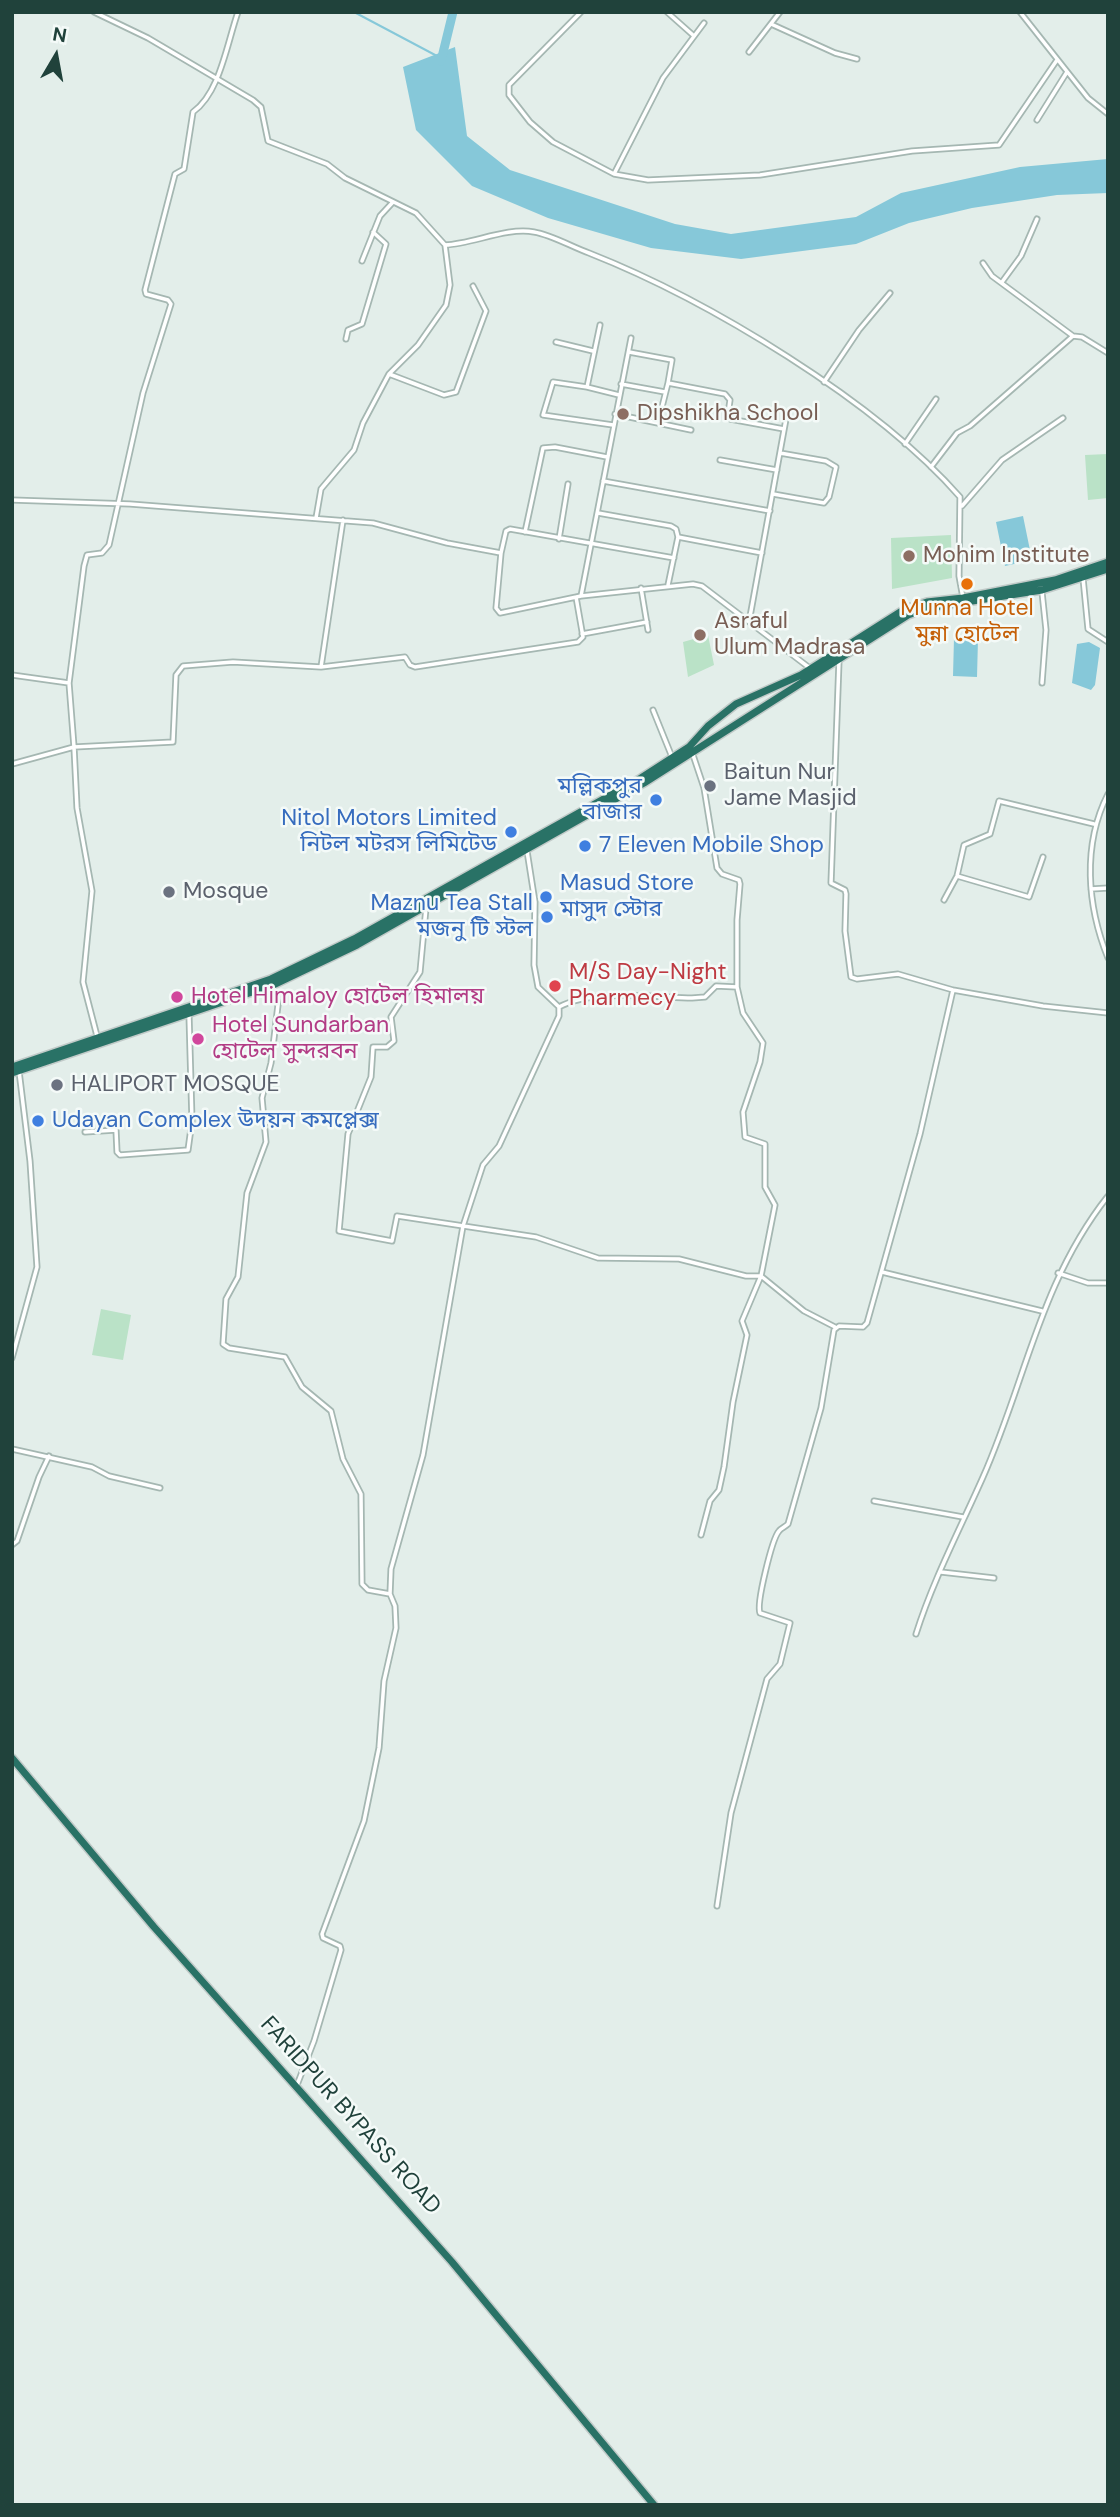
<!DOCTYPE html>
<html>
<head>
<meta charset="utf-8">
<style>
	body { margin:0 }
	#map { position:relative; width:1120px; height:2517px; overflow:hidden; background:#e3eeea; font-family:"DM Sans",sans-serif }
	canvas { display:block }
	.frame { position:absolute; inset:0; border:14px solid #20423b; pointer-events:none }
	.north { position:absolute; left:21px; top:21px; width:70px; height:70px; -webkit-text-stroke:5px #f4faf8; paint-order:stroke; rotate:10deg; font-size:19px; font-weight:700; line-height:28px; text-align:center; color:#20423b }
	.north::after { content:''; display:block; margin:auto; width:24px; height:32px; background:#20423b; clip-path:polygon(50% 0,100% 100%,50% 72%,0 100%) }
</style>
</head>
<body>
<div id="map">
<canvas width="1120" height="2517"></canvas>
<div class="frame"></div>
<div class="north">N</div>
</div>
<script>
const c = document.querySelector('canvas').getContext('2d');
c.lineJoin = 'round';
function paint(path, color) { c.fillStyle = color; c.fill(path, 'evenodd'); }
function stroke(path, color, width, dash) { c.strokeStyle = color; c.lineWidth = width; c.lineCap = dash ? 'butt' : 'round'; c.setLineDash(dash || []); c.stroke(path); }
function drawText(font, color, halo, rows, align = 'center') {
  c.font = font + ' "DM Sans","Noto Sans Bengali",sans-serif'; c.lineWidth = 5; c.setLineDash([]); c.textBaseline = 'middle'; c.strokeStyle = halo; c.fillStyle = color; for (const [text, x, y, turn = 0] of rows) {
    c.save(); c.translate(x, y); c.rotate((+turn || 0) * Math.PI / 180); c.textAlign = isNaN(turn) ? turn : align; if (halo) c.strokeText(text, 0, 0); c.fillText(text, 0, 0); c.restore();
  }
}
const green = new Path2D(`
	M1108,454V498L1088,500L1085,455Z
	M951,535L952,578L892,589L891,538Z
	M708,635L714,665L688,677L683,642Z
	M101,1309L131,1315L123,1360L92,1355Z`);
const water = new Path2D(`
	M455,47L467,136L510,170L675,224L731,234L856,217L901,193L1020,167L1108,159V193L1057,195L972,208L909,223L856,244L741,259L651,248L548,218L472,186L416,130L403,67Z
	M1023,516L1032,560L1005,566L996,522Z
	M954,638L978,639L977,677L953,676Z
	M1089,642L1100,648L1095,685L1091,690L1072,683L1077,644Z`);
const stream = new Path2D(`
	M354,12L437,56`);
const river = new Path2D(`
	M441,61L453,12`);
const street = new Path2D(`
	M94,12L148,38L253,100L261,107L268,141L327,164L345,178L416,213L445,245C473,244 506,227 534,232C552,235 572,247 589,253C708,300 876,401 960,497L959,576L963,598
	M581,12L509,85V95L530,122L553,142L614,174L648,180L760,175L912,151L999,145L1057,60
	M667,12L694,36
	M1020,12L1088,98L1108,114
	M771,24L835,53L857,59
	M749,52L780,12
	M1037,120L1067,72
	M614,174L663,78L704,23
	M362,261L380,216L393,202
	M983,263L992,276L1073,336
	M1002,282L1021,256L1037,219
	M600,325L587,387L619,395
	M346,339L348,330L362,324L386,244L373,232
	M556,342L593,351
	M629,352L672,360L668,383
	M389,374L444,395L456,392L486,311L473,286
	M824,382L859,330L890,293
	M621,384L665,392
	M587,387L553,382L543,415L613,425
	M615,414L691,430
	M658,423L668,383L725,394L730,400L728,414L730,419L784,429
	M905,444L936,399
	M720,460L777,470
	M931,467L957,433L970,426L1073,336L1082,337L1108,353
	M603,481L770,511
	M773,494L824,503L829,497L836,467L826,461L780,453
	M12,500L130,504L373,523L447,543L501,553L496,608L500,613L581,596L693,584L702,586L811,669
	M962,506L1002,460L1063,418
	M598,513L671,526L676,529L678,537L668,585
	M316,518L321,489L354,450L363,423L389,374L418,345L446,305L450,285L445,245
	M525,532L543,448L555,447L607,457
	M678,537L762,553
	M559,539L568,484
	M501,553L506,531L510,529L674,558
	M1083,578L1088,629L1108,642
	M641,588L648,630
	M581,596L631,338
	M749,622L786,419
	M582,634L647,622
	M839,661L831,883L845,890L846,894L845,931L851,977L857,979L898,974L953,990L1043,1006L1108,1013
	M321,667L405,657L410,665L415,667L578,642L583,637L576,597
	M12,675L69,683
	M1042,683L1046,630L1042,592
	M653,710L672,757
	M692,752L704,788L717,868L722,874L739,880L740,884L737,920V987L743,1013L763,1043L760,1062L743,1112L745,1137L765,1144V1187L775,1205L761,1276L804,1311L835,1327
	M12,764L74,747L69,683L84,566L87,555L102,553L109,545L143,393L171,304L168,300L146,294L145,290L175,174L184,169L193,112C220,93 227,43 238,12
	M1108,794C1082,845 1087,906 1108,958
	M957,876L1029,897L1043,857
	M1091,889L1108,888
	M944,900L957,876L964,845L990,834L999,801L1094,824
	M426,908L420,972L391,1017L394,1041L387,1047H373L371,1077L348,1134L339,1231L392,1241L397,1216L404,1217L536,1237L598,1258L679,1259L746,1276H761L742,1321L747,1335L733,1402L724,1467L719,1490L710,1501L701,1535
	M273,985L278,1005L271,1063L262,1098L266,1142L247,1193L238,1277L226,1299L223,1344L229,1348L285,1357L302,1387L331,1411L343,1459L361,1494L362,1584L368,1590L390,1594
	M559,1007C592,989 653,997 692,998L705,997L716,986L737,987
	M97,1036L83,982L92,891L77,808L74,747L173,742L176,675L183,666L233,662L321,667L343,520
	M85,1132L116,1130L117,1152L120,1155L188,1150L192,1121L189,1015
	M882,1272L1042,1311
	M1058,1273L1088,1283H1108
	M12,1358L37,1267L30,1161L19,1071
	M12,1449L92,1467L109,1476L160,1488
	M874,1501L963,1517
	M12,1545L17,1541L39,1477L49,1456
	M941,1572L994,1578
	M916,1634C933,1580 960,1529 983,1477C1026,1380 1040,1282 1108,1196
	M717,1906L731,1813L767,1679L780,1664L790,1623L760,1613C756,1604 772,1539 779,1531C781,1528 785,1527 788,1524L821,1408L834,1330L839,1326L863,1327L867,1323L920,1134L953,990
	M297,2085L314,2041L341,1950L340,1946L323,1938L322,1934L364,1821L379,1748L384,1681L396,1628L395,1606L390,1594L391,1569L423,1455L463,1226L483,1165L499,1146L559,1016V1007L538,987L534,965L535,902L527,851`);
const highway = new Path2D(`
	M12,1067L271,979L354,939L641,778L689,747L708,726L736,704L801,675L905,609L927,602L963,598L1055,580L1108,562
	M12,1073L273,985L357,945L644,783L908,615L928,608L1042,590L1108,569
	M12,1758L154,1927L452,2262L654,2505`);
const markers = [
	[623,414,7,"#8d6e63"],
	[909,556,7,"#8d6e63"],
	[967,584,7,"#e8710a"],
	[700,635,7,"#8d6e63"],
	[710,786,7,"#6b7280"],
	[656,800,7,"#3f7fe0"],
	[511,832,7,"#3f7fe0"],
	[585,846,7,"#3f7fe0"],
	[169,892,7,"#6b7280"],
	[546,897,7,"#3f7fe0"],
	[547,917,7,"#3f7fe0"],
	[555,986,7,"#e0444e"],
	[177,997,7,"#d1479c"],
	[198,1039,7,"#d1479c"],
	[57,1085,7,"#6b7280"],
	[38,1121,7,"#3f7fe0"]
];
const educationNames = [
	["Dipshikha School",637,414],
	["Mohim Institute",923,556],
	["Asraful",714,622],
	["Ulum Madrasa",714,648]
];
const foodNames = [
	["Munna Hotel",967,609],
	["মুন্না হোটেল",967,635]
];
const worshipNames = [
	["Baitun Nur",724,773],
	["Jame Masjid",724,799],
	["Mosque",183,892],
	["HALIPORT MOSQUE",71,1085]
];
const shopNames = [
	["মল্লিকপুর",642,787],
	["বাজার",642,813],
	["Nitol Motors Limited",497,819],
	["নিটল মটরস লিমিটেড",497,845],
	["7 Eleven Mobile Shop",599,846,"left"],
	["Masud Store",560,884,"left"],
	["মাসুদ স্টোর",560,910,"left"],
	["Maznu Tea Stall",533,904],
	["মজনু টি স্টল",533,930],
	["Udayan Complex উদয়ন কমপ্লেক্স",52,1121,"left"]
];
const healthNames = [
	["M/S Day-Night",569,973],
	["Pharmecy",569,999]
];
const hotelNames = [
	["Hotel Himaloy হোটেল হিমালয়",191,997],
	["Hotel Sundarban",212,1026],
	["হোটেল সুন্দরবন",212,1052]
];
const streetNames = [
	["FARIDPUR BYPASS ROAD",350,2116,48]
];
paint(green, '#bae2c7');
paint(water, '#86c8d9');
stroke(stream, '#86c8d9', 2);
stroke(river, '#86c8d9', 9);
stroke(street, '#a5b7b2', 7);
stroke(highway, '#c1cac8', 10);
stroke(street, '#fff', 3.5);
stroke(highway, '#297266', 7);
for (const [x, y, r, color] of markers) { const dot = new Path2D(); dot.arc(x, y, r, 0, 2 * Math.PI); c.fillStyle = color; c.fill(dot); stroke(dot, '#f4faf8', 2.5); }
drawText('23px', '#785e54', '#f4faf8', educationNames, 'left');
drawText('23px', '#c56008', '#f4faf8', foodNames);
drawText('23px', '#5b616d', '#f4faf8', worshipNames, 'left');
drawText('23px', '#366cbe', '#f4faf8', shopNames, 'right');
drawText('23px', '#be3a42', '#f4faf8', healthNames, 'left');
drawText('23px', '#b23c85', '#f4faf8', hotelNames, 'left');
drawText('23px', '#20423b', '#f4faf8', streetNames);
</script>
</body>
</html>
